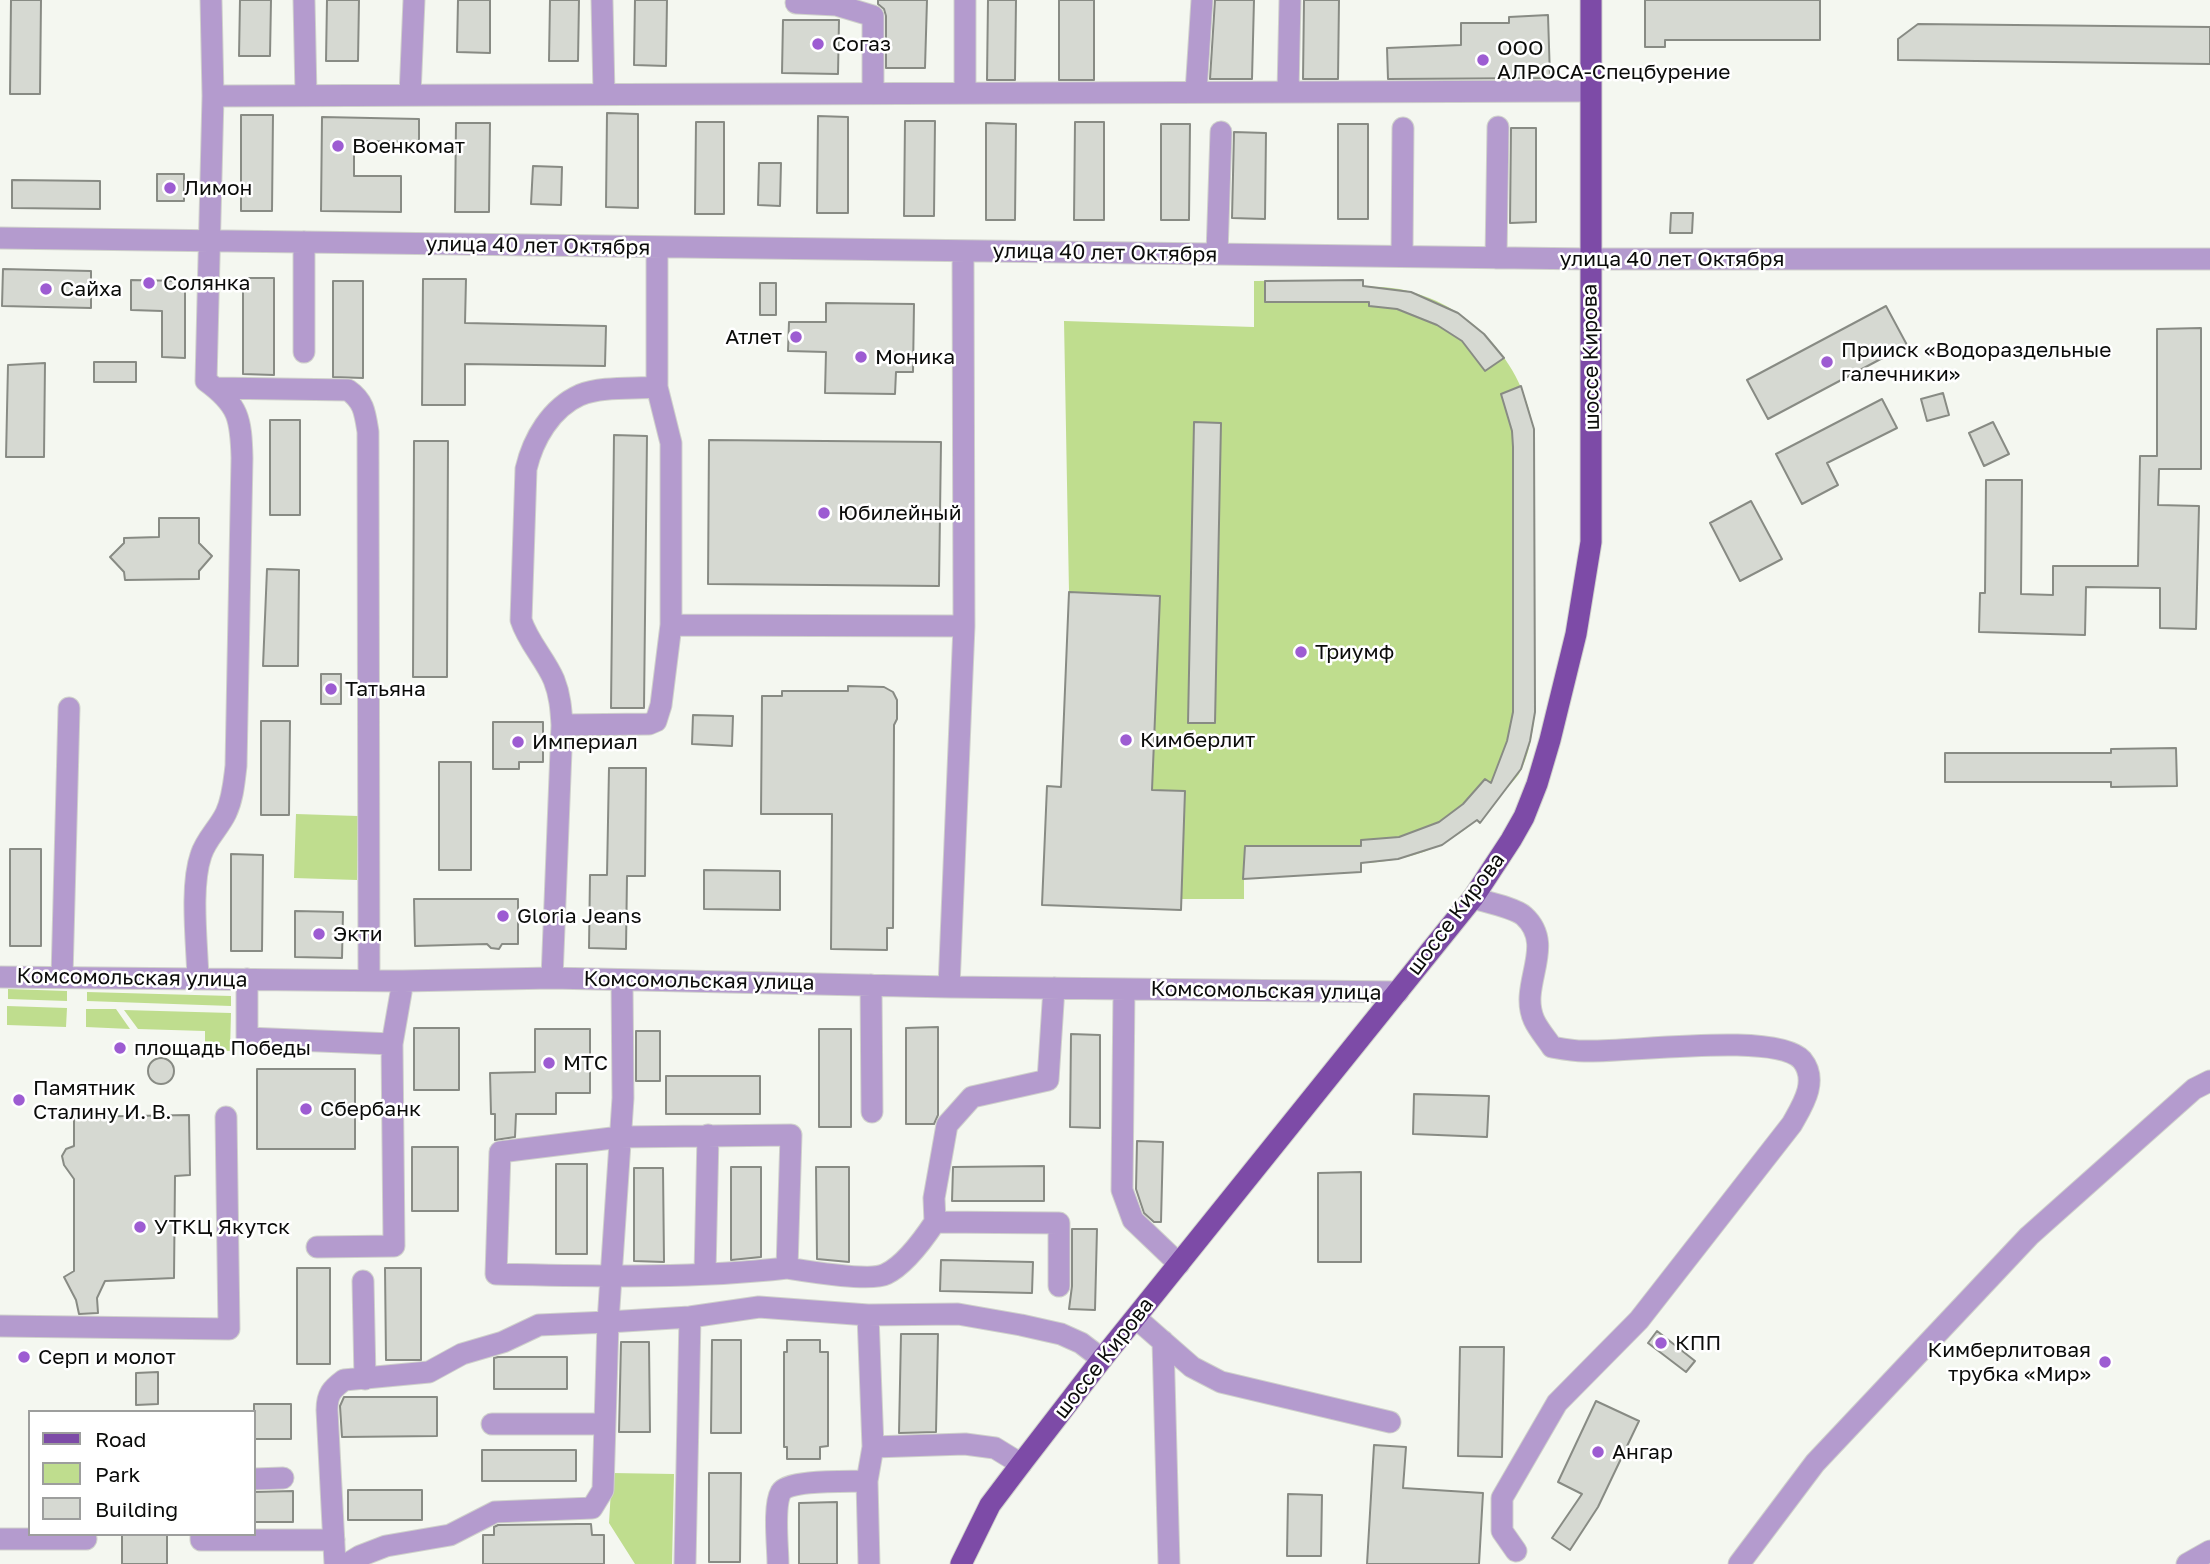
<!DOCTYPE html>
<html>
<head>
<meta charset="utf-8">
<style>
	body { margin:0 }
	#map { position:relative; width:2210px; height:1564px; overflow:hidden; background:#f4f7f0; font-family:"Golos Text",sans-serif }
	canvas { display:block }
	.legend { position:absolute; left:28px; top:1410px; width:228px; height:126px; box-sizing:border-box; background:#fff; border:2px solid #9d9e9d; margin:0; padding:9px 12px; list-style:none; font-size:21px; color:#0b0c0a }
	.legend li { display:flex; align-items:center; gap:14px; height:35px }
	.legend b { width:35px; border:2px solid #9d9e9d }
</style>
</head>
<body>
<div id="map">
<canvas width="2210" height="1564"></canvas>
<ul class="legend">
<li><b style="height:9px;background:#7d4ba7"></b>Road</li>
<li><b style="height:19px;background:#bfdd8e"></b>Park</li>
<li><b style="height:19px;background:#d6d9d2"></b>Building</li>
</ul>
</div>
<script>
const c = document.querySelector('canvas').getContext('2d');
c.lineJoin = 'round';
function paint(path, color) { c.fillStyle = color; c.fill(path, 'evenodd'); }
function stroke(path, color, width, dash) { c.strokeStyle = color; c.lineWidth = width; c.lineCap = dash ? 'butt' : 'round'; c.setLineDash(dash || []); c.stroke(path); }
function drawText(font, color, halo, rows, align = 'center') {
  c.font = font + ' "Golos Text",sans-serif'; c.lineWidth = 5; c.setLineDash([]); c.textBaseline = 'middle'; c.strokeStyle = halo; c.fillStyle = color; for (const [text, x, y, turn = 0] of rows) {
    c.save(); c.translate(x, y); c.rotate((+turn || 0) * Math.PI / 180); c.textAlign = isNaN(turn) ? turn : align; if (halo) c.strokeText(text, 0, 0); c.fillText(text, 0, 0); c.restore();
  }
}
const green = new Path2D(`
	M1363,280V286C1379,287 1396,287 1411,292C1480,310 1532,375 1535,446V712C1533,731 1529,757 1519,774C1515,780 1509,785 1505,790C1466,838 1424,861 1362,863L1361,872L1244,879V899H1182L1181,910L1042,905L1047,786H1061L1069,592L1064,321L1254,327V281Z
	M296,814L358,816L357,880L294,878Z
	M8,989L67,991V1001L8,999Z
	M87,992L231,996V1006L87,1001Z
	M7,1006L67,1008L66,1027L7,1025Z
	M86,1009H116L130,1029L86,1027Z
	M124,1010L231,1013L230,1051L205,1050V1031L138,1029Z
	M612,1473L674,1474L672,1564H635L609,1523Z`);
const building = new Path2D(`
	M11,0H41L40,94H10Z
	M240,0H271L270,56H239Z
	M327,0H359L358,61H326Z
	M458,0H490V53L457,52Z
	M550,0H579L578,61H549Z
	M635,0H667L666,66L634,65Z
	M878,0H927L925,68H886V16L884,9L878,4Z
	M988,0H1016L1015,80H987Z
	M1059,0H1094V80H1059Z
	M1215,0H1254L1252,79H1210Z
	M1304,0H1339L1338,79H1303Z
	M1645,0H1820V40H1665V47H1645Z
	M1548,15L1550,78L1388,79L1387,48L1461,45V23H1509V17Z
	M783,20H839L838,74L782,73Z
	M1918,24L2210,27V64L1898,60V39Z
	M607,113L638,114V208L606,207Z
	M241,115H273L272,211H241Z
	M818,116L848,117V213H817Z
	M322,117L419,119V142L354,141V176H401V212L321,211Z
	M905,121H935L934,216H904Z
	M696,122H724V214H695Z
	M1075,122H1104V220H1074Z
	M456,123H490L489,212H455Z
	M986,123L1016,124L1015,220H986Z
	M1161,124H1190L1189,220H1161Z
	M1338,124H1368V219H1338Z
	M1511,128H1536V222L1510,223Z
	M1234,132L1266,133L1265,219L1232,218Z
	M759,163H781L780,206L758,205Z
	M533,166L562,167L561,205L531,204Z
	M157,174H184V201H157Z
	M12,180L100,181V209L12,208Z
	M1671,213H1693L1692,233H1670Z
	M3,269L91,271V308L2,306Z
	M243,278H274V375L243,374Z
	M423,279H466L465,323L606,326L605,366L465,364V405H422Z
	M131,280L185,281V358L162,357V311L131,310Z
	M1363,280V286L1411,292L1458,313L1484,334L1504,358L1485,371L1462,341L1437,325L1397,309L1369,306V302H1265V281Z
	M333,281H363V378L333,377Z
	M760,283H776V315H760Z
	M826,303L914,304L913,372H896L895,394L825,393L826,352L788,351L789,322H826Z
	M1886,306L1907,345L1768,419L1747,380Z
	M2201,328V469H2159L2158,505L2199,506L2196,629L2160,628V588L2086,587L2085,635L1979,632L1980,593H1985L1986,480H2022L2021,594L2053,595V566H2138L2140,456H2157V329Z
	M94,362H136V382H94Z
	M45,363L44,457H6L8,365Z
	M1521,386L1534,429L1535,712L1530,741L1521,769L1480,823L1477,820L1442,845L1398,859L1361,863V872L1243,879L1245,846H1361V840L1399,837L1439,822L1463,804L1485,779L1491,783L1507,741L1513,712V447L1512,431L1501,394Z
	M1943,393L1949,415L1927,421L1921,399Z
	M1882,399L1897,428L1827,463L1838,485L1802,504L1776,454Z
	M270,420H300V515H270Z
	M1194,422L1221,423L1215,723H1188Z
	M1993,422L2009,454L1984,466L1969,433Z
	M614,435L647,436L644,708H611Z
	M709,440L941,442L939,586L708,584Z
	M414,441H448L447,677H413Z
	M1751,501L1782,559L1740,581L1710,523Z
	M159,518H199V543L212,556L199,571V579L125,580L124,572L110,557L124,543V538L159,537Z
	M267,569L299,570L298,666H263Z
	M1069,592L1160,596L1152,790L1185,791L1181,910L1042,905L1047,786L1061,787Z
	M321,674H341V704H321Z
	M848,686L884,687L893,692L897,700V719L894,725L893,928H887V950L831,949L832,814H761L762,696H782V691H848Z
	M693,715L733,716L732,746L692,744Z
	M261,721H290L289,815H261Z
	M493,722H543V762H519V769H493Z
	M2176,748L2177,786L2111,787V782H1945V753H2111V749Z
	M439,762H471V870H439Z
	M609,768H646L645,876H627L626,949L589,948L590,875H607Z
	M10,849H41V946H10Z
	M231,854L263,855L262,951H231Z
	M704,870L780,871V910L704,909Z
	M414,899H518V944H502L499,949L491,948L487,944L415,946Z
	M295,911L343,912L342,958L295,957Z
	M938,1027V1115L934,1124H906V1028Z
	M414,1028H459V1090H414Z
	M535,1029H590V1093H556V1114H516L515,1137L495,1140V1114H491L490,1073L535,1072Z
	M819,1029H851V1127H819Z
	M636,1031H660V1081H636Z
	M1071,1034L1100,1035V1128L1070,1127Z
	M148 1071a13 13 0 1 1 26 0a13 13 0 1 1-26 0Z
	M257,1069H355V1149H257Z
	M666,1076H760V1114H666Z
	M1414,1094L1489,1096L1487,1137L1413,1134Z
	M189,1115L190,1175L175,1176L174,1278L105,1281L97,1298L98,1313L79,1314L76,1300L64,1277L74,1271V1179L64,1165L62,1156L66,1149L74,1146V1117Z
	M1137,1141L1163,1142L1161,1222H1154L1144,1213L1136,1189Z
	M412,1147H458V1211H412Z
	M556,1164H587V1254H556Z
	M1044,1166V1201H952L953,1167Z
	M731,1167H761V1257L731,1260Z
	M816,1167H849V1262L817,1259Z
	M634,1168H663L664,1262L634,1261Z
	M1361,1172V1262H1318V1173Z
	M1072,1229H1097L1095,1310L1069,1309L1072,1286Z
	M941,1260L1033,1262L1032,1293L940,1291Z
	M297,1268H330V1364H297Z
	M385,1268H421V1360H386Z
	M1657,1331L1695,1361L1686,1372L1648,1343Z
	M901,1334H938L936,1432L899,1433Z
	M712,1340H741V1433H711Z
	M787,1340H820V1352H828V1446L820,1447V1459H787V1447H784V1352H787Z
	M621,1342H649L650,1432H619Z
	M1460,1347H1504L1502,1457L1458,1456Z
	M498,1357H567V1389H494V1358Z
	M158,1372V1404L136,1405V1373Z
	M344,1397H437V1436L342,1437L340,1406Z
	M1596,1401L1639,1421L1598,1507L1570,1550L1552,1538L1582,1494L1558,1482Z
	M254,1404H291V1439H254Z
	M1374,1445L1406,1447L1403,1488L1483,1493L1479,1564H1367Z
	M482,1450H576V1481H482Z
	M709,1473H741L740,1562H709Z
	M348,1490H422V1520H348Z
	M293,1491V1522H254V1492Z
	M1288,1494L1322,1495L1321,1556H1287Z
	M837,1502V1564H799V1503Z
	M578,1524H591L592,1535H604V1564H483V1535H494V1527L498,1525Z
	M122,1534H167V1564H122Z`);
const minor = new Path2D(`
	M304,0L306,95
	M602,0L604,94
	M796,3L836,5L873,16V93
	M1196,92L1202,0
	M1288,92L1290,0
	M965,93V0
	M410,95L414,0
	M213,96L1590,91
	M0,238L1590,259H2210
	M1217,254L1221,132
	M1402,256L1403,128
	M1496,258L1498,127
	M304,352V242
	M216,388L348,390C364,401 365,413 368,432L369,980
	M671,625L964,626
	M562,725C561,709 560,695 554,680C545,659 528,642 521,620L526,469C533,439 551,408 580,395C602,386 633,389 657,387
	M1473,898C1486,902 1515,908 1524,916C1557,946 1518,985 1534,1020C1538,1029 1546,1038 1552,1047C1563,1049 1573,1051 1584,1051C1627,1053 1776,1031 1802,1060C1819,1081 1802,1106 1792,1124L1639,1320L1557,1403L1502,1498V1531L1516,1551
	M0,977L403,981L552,978L949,987L1398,992
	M62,977L69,708
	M552,978L562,725L649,724L656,721L661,705L671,625V443L657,387V247
	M198,979C197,943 190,887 201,855C206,839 219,828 226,813C233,798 234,782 236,766L242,458C241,419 239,405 206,381L213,96L211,0
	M247,979V1038L392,1044L403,981
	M871,985L872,1112
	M949,987L964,626L963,251
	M1054,988L1048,1080L972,1097L947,1125L934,1198L935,1222L1059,1223V1286
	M1124,989L1122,1190L1133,1220L1179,1264
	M791,1135L787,1268C690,1279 593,1276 496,1274L500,1152L620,1137Z
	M317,1247L394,1246L392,1044
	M787,1268C806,1271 871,1282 886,1274C905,1265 923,1240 935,1222
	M705,1273L708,1135
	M363,1281L365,1379
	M1136,1318L1192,1367L1221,1382L1390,1422
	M0,1326L229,1329L226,1117
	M1163,1341L1169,1564
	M492,1424H605
	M873,1447L965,1444L995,1448L1021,1464
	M254,1479L283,1478
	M201,1534V1540H334
	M0,1539H86
	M335,1564L327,1410C327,1394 332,1389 344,1380L429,1372L462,1354L503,1342L539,1325L608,1322L623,1098L622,980
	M347,1564L360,1556L386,1546L450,1535L495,1512L592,1508L603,1490L608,1322L690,1317L759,1307L868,1315
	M685,1564L690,1317
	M778,1564C778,1547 773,1506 781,1492C788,1479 851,1482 867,1481
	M869,1564L867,1481L873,1447L868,1315L958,1314L1021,1325L1061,1334L1081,1343L1102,1359
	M1739,1564L1815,1463L2029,1236L2194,1089L2210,1081
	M2187,1564L2210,1551`);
const major = new Path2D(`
	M961,1564L990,1505L1021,1464L1102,1359L1473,898L1511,840L1524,817L1537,784L1550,740L1576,634L1591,542V0`);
const markers = [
	[818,44,7,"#9d5cd2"],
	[1483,60,7,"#9d5cd2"],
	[338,146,7,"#9d5cd2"],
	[170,188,7,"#9d5cd2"],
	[149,283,7,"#9d5cd2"],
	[46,289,7,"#9d5cd2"],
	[796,337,7,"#9d5cd2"],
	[861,357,7,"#9d5cd2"],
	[1827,362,7,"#9d5cd2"],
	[824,513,7,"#9d5cd2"],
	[1301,652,7,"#9d5cd2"],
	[331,689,7,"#9d5cd2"],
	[1126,740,7,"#9d5cd2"],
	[518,742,7,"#9d5cd2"],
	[503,916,7,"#9d5cd2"],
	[319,934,7,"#9d5cd2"],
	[120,1048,7,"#9d5cd2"],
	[549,1063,7,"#9d5cd2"],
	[19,1100,7,"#9d5cd2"],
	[306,1109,7,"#9d5cd2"],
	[140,1227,7,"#9d5cd2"],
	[1661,1343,7,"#9d5cd2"],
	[24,1357,7,"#9d5cd2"],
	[2105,1362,7,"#9d5cd2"],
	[1598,1452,7,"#9d5cd2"]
];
const poiNames = [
	["Согаз",832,44],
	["ООО",1497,48],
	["АЛРОСА-Спецбурение",1497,72],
	["Военкомат",352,146],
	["Лимон",184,188],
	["Солянка",163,283],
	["Сайха",60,289],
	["Атлет",782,337,"right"],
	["Прииск «Водораздельные",1841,350],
	["галечники»",1841,374],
	["Моника",875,357],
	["Юбилейный",838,513],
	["Триумф",1315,652],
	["Татьяна",345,689],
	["Кимберлит",1140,740],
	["Империал",532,742],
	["Gloria Jeans",517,916],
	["Экти",333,934],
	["площадь Победы",134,1048],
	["МТС",563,1063],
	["Памятник",33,1088],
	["Сталину И. В.",33,1112],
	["Сбербанк",320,1109],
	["УТКЦ Якутск",154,1227],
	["КПП",1675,1343],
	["Кимберлитовая",2091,1350,"right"],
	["трубка «Мир»",2091,1374,"right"],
	["Серп и молот",38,1357],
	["Ангар",1612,1452]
];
const streetNames = [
	["улица 40 лет Октября",538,246,1],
	["улица 40 лет Октября",1105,253,1],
	["улица 40 лет Октября",1672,259],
	["шоссе Кирова",1591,357,-91],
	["шоссе Кирова",1456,914,-53],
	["Комсомольская улица",132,978,1],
	["Комсомольская улица",699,981,1],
	["Комсомольская улица",1266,991,1],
	["шоссе Кирова",1104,1358,-52]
];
paint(green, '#bfdd8e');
paint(building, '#d6d9d2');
stroke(building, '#888b84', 2);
stroke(minor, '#cfd1cb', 23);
stroke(major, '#cfd1cb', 23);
stroke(minor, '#b49bce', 21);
stroke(major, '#7d4ba7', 21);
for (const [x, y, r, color] of markers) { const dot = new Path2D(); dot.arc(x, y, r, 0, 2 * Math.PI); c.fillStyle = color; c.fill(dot); stroke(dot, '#fff', 2.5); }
drawText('21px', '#0b0c0a', '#fff', poiNames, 'left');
drawText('21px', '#0b0c0a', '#fff', streetNames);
</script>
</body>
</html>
